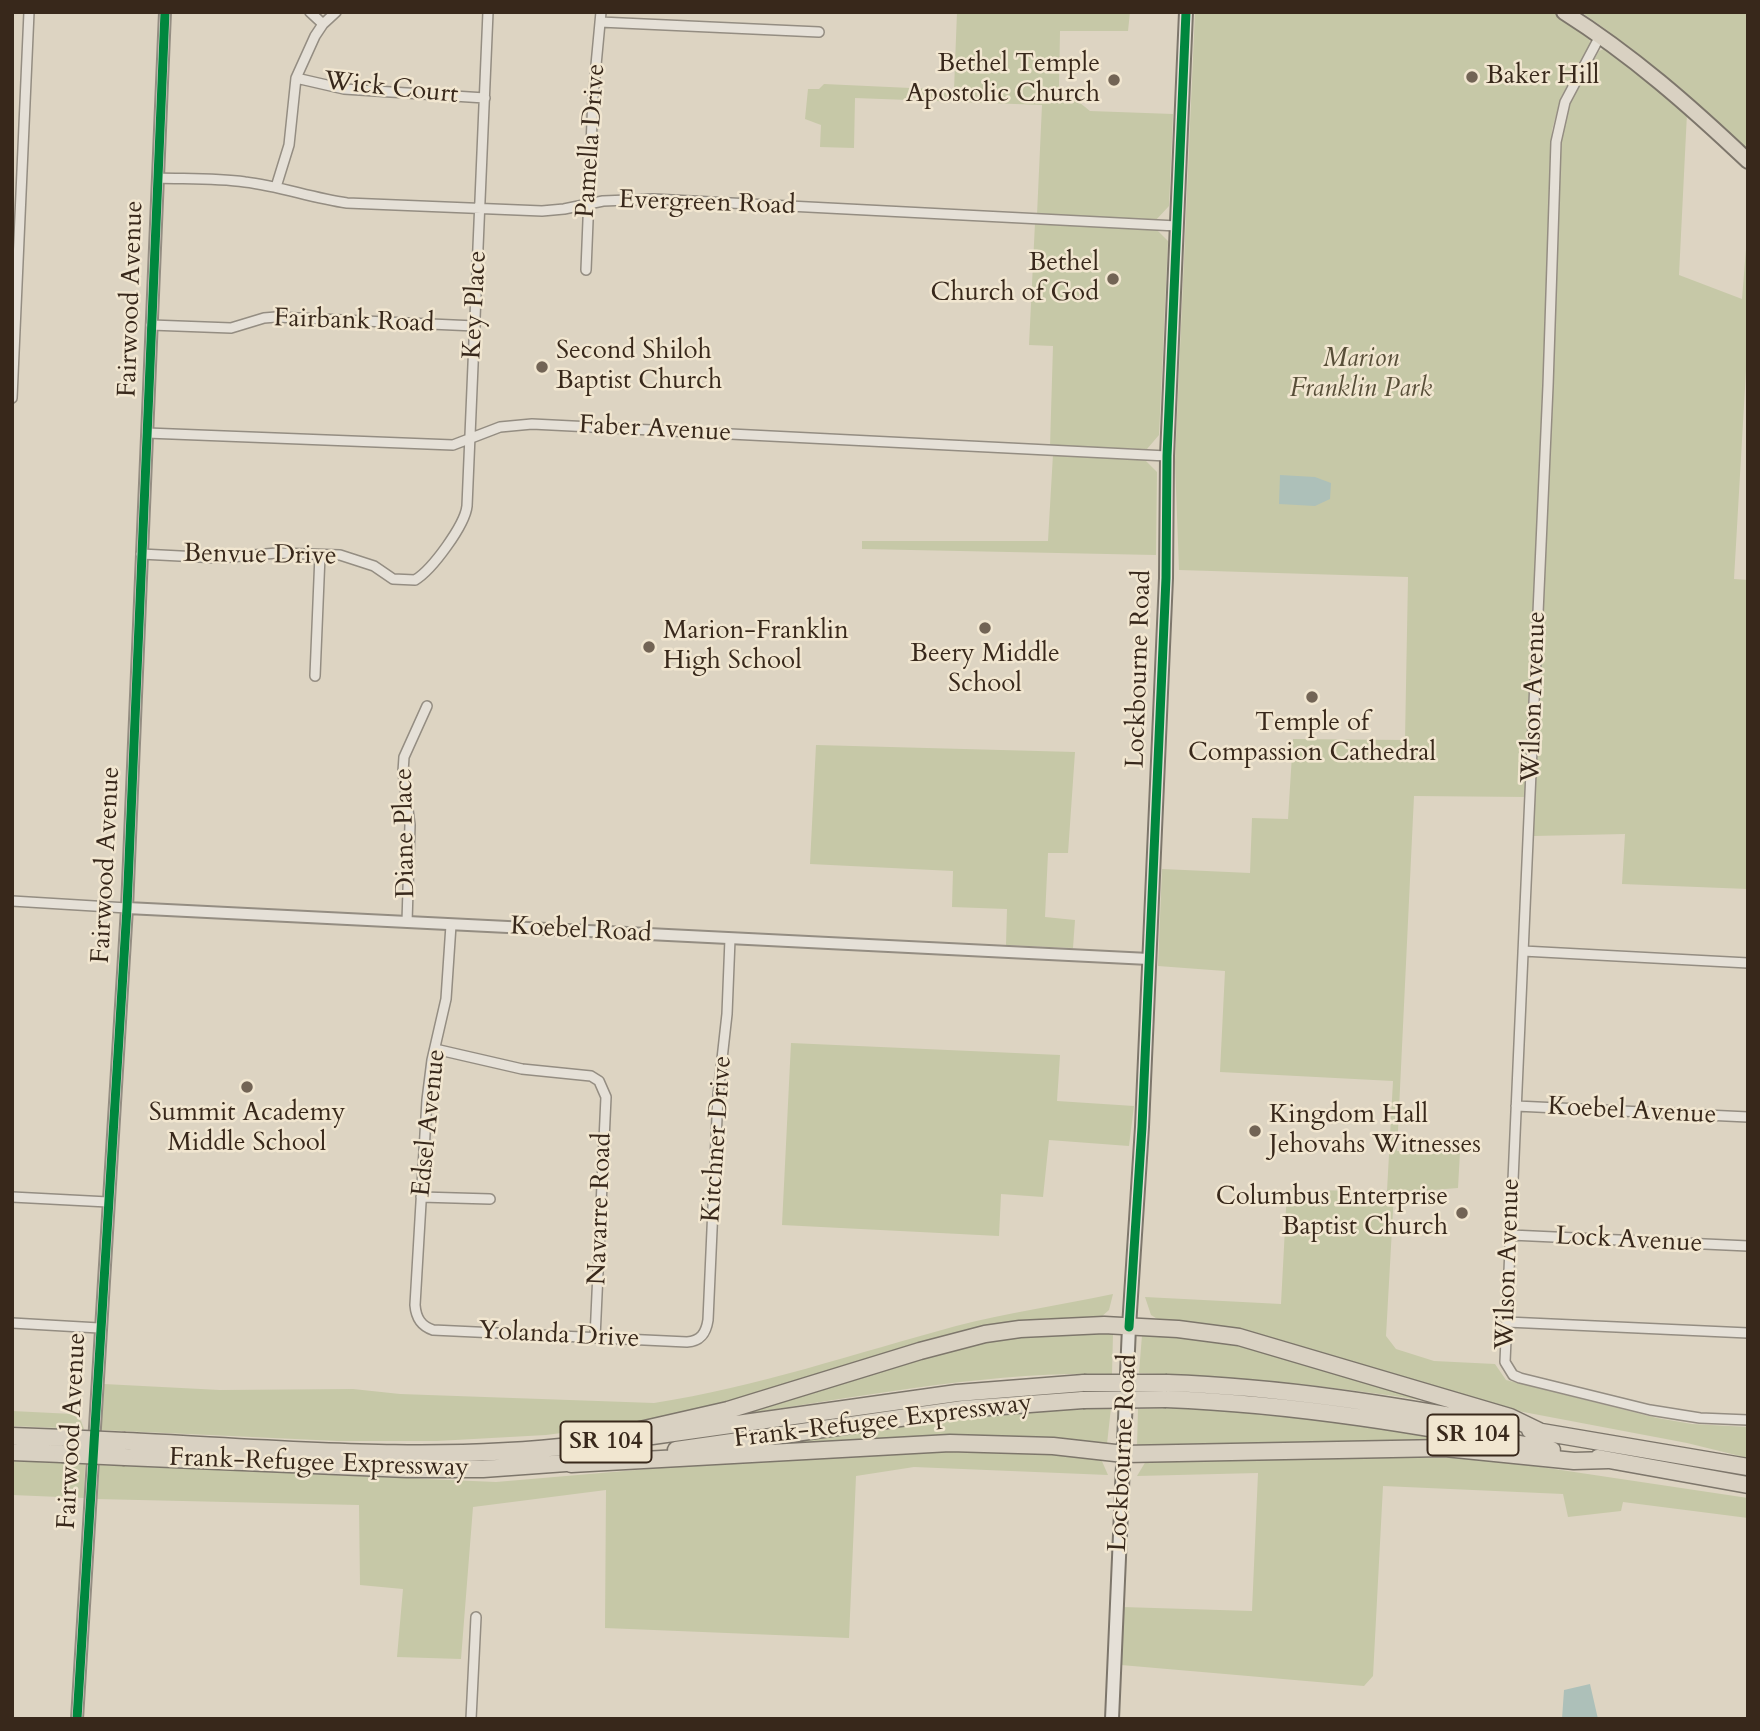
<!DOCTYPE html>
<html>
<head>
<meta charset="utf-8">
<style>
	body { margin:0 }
	#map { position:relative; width:1760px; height:1731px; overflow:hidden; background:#ddd4c2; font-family:Cardo,serif }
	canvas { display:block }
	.frame { position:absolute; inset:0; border:14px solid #38281b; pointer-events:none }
</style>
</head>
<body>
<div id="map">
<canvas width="1760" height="1731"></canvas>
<div class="frame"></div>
</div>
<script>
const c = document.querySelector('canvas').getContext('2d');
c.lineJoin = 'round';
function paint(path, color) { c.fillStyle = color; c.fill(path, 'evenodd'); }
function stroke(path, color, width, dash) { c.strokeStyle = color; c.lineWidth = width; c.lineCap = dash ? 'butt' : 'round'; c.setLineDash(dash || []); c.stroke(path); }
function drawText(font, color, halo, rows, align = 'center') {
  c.font = font + ' Cardo,serif'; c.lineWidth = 5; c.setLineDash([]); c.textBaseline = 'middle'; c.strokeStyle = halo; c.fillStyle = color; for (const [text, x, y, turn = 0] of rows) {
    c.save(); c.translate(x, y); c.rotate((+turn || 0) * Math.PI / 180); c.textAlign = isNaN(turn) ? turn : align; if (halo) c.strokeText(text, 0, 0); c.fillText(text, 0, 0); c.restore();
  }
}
const green = new Path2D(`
	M957,12H1130L1128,31H1060L1059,86L1090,111L1173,114L1169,206L1156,220L1037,215L1042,105L855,98L854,148L820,147L821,125L805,119L808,89H819L824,84L954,90Z
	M1195,12H1552L1589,34L1590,44L1561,97L1552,130L1527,797L1414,796L1397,1151L1460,1152L1458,1188L1394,1193L1386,1336L1396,1349L1434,1361L1495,1364L1506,1380L1657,1418L1692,1424L1748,1427V1458L1687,1443L1497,1407L1159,1320L1151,1315L1145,1297L1281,1304L1287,1190L1387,1191L1393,1081L1220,1072L1225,971L1158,966L1162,869L1250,873L1252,818L1288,819L1293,739L1405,740L1408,577L1179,570L1175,462Z
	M1581,12H1748V153C1696,102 1642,53 1581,12Z
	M1606,48L1624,59L1687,113L1679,275L1742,299L1748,224V336L1734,579L1748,580V889L1622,884L1625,834L1533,836L1559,155L1568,107L1599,51Z
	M1035,223L1157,230L1168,241L1159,435L1147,449L1050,447L1053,346L1029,345Z
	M1053,454L1145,460L1157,472L1156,555L862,549V541H1048Z
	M816,745L1075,752L1068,853H1048L1045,917L1075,920L1073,948L1006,945L1007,909L952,907L953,871L810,864Z
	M791,1043L1060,1055L1057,1101L1134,1106L1129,1146L1049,1140L1043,1197L1001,1194L999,1236L782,1225Z
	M1113,1294L1109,1310L1100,1318L1092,1321L1051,1318L1028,1320L946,1337L702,1411L615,1426L546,1435L437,1441H338L101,1430L104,1384L220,1390L353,1389L400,1394L654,1403C757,1387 856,1353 956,1326C1007,1313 1061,1305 1113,1294Z
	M1104,1329L1113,1334L1112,1374C987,1371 861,1397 737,1415L886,1367L1004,1337Z
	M1146,1334L1230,1341L1428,1398L1427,1401C1331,1386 1236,1376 1139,1373L1142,1335Z
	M1111,1408L1107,1444L770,1447L769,1444L1015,1412Z
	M1174,1408L1273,1414L1355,1423L1478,1445L1137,1446L1138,1409Z
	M12,1411L73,1414L81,1421L84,1429L12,1426Z
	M900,1451L1085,1455L1101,1459L1108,1475L914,1467L856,1476L849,1638L605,1628L606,1490L473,1507L461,1659L397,1657L403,1589L360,1585L359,1505L95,1499L98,1465L496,1482L765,1459Z
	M1157,1457L1464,1458L1514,1463L1748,1498V1518L1623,1502L1621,1511L1568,1517L1563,1494L1383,1486L1373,1676L1364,1686L1121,1665L1122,1607L1252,1611L1258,1473L1137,1476L1146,1461Z
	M12,1461L85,1464L84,1498L12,1495Z`);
const water = new Path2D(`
	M1280,475L1315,477L1331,483L1330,499L1315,506L1279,504Z
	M1590,1684L1598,1719H1562L1564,1690Z`);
const minor = new Path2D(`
	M310,12L323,24
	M600,22L819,32
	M1600,36L1565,102L1556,142L1548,386L1505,1362L1513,1375L1520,1378L1650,1410L1700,1418L1748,1420
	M296,78L344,89L485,98
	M158,178C187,179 217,178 245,182C280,186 311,198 347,203L542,211L564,209L603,201L653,199L1177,226
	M276,187L289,145L296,78L315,36L323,24L336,12
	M586,270L593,97L601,12
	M151,325L231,328L264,318L276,317L475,326
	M12,398L29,12
	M147,433L453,445L500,427L532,424L1167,456
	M141,554L219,558L277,553L340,555L374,566L393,579L415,580C432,570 465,525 467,506L488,12
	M315,676L320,555
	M12,901L127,908
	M407,922L410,825L403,772L404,757L427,706
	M451,925L446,999L432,1060L427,1100L415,1305C416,1318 421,1326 433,1330L687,1342C701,1341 706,1333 708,1320L718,1095L727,1014L730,939
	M1523,951L1748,963
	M435,1049L522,1069L591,1076L599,1081L606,1097L595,1338
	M1516,1106L1748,1117
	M12,1197L108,1202
	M421,1197L490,1199
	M1511,1235L1748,1246
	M1507,1322L1748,1333
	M12,1323L99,1328
	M471,1719L476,1617`);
const tertiary = new Path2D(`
	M127,908L1149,959
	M77,1719L127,908L165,12`);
const secondary = new Path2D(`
	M1112,1719L1129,1327L1142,1127L1166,578L1167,456L1186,12`);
const primary = new Path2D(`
	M1564,12C1632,55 1690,106 1748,161`);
const motorway = new Path2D(`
	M1167,1383C1283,1387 1393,1405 1508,1426
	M1166,1399C1297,1404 1424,1426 1552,1450
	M1530,1430L1748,1467
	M12,1436L64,1438
	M652,1436L957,1393L1084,1383
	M125,1441C273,1448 431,1463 578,1445
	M570,1446L728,1410L920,1351L985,1334L1020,1329L1104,1325L1178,1329L1239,1337L1510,1417L1539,1431
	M676,1450L963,1409L1083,1400
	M12,1452L62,1454
	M125,1457L407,1469H483L580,1462
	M1598,1458L1748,1485
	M571,1464L950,1443L1053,1446L1124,1454L1445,1448L1574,1461L1608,1460`);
const motorwayBridge = new Path2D(`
	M1084,1383H1167
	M1083,1400L1166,1399
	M64,1438L125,1441
	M62,1454L125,1457`);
const cycleway = new Path2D(`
	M1129,1327L1142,1127L1166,578L1167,456L1186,12
	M77,1719L127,908L165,12`);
const markers = [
	[1472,77,7,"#726455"],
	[1114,80,7,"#726455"],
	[1113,279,7,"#726455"],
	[542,367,7,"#726455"],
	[985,628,7,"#726455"],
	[649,647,7,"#726455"],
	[1312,697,7,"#726455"],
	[247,1087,7,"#726455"],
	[1255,1131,7,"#726455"],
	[1462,1213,7,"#726455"]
];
const shields = [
	[1473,1435,91],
	[606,1442,91]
];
const shieldNames = [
	["SR 104",1473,1435],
	["SR 104",606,1442]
];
const poiNames = [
	["Bethel Temple",1100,65,"right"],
	["Apostolic Church",1100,95,"right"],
	["Baker Hill",1486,77],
	["Bethel",1099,264,"right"],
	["Church of God",1099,294,"right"],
	["Second Shiloh",556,352],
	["Baptist Church",556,382],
	["Marion-Franklin",663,632],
	["High School",663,662],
	["Beery Middle",985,655,"center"],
	["School",985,685,"center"],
	["Temple of",1312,724,"center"],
	["Compassion Cathedral",1312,754,"center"],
	["Summit Academy",247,1114,"center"],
	["Middle School",247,1144,"center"],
	["Kingdom Hall",1269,1116],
	["Jehovahs Witnesses",1269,1146],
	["Columbus Enterprise",1448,1198,"right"],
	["Baptist Church",1448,1228,"right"]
];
const streetNames = [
	["Wick Court",391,89,6],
	["Pamella Drive",592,141,-86],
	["Evergreen Road",707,204,2],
	["Fairwood Avenue",132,299,-88],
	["Key Place",476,305,-87],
	["Fairbank Road",354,322,2],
	["Faber Avenue",655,430,3],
	["Benvue Drive",260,556,1],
	["Lockbourne Road",1140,669,-88],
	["Wilson Avenue",1535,697,-88],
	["Diane Place",406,833,-91],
	["Fairwood Avenue",107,865,-87],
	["Koebel Road",581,931,3],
	["Koebel Avenue",1632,1112,3],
	["Edsel Avenue",430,1123,-84],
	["Kitchner Drive",718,1139,-86],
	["Navarre Road",601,1209,-88],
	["Lock Avenue",1629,1241,3],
	["Wilson Avenue",1509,1264,-88],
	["Yolanda Drive",559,1336,3],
	["Frank-Refugee Expressway",883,1422,-7],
	["Fairwood Avenue",73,1431,-87],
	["Lockbourne Road",1124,1453,-87],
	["Frank-Refugee Expressway",319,1464,2]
];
const parkNames = [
	["Marion",1361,360],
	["Franklin Park",1361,390]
];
paint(green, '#c6c8a7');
paint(water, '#adc0b9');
stroke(minor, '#948d82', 12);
stroke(tertiary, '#948d82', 14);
stroke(secondary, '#7d766b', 16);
stroke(primary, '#7d766b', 18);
stroke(motorway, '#7d766b', 19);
stroke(minor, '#e5e0d7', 9);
stroke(tertiary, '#e5e0d7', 10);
stroke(secondary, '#e5e0d7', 12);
stroke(primary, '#d9d1c2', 14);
stroke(motorway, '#d9d1c2', 16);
stroke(motorwayBridge, '#7d766b', 19, []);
stroke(motorwayBridge, '#d9d1c2', 16);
stroke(cycleway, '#00873e', 9);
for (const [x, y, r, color] of markers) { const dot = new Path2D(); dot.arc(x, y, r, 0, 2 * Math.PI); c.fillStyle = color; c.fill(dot); stroke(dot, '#f1e6d0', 2.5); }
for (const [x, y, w] of shields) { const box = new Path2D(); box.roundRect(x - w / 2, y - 20.5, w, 41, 5); c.fillStyle = '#f1e6d0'; c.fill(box); stroke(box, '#38281b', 2); }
drawText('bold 24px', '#38281b', null, shieldNames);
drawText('26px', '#38281b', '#f1e6d0', poiNames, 'left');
drawText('26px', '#38281b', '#f1e6d0', streetNames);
drawText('italic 26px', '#574e38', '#f1e6d0', parkNames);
</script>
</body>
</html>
